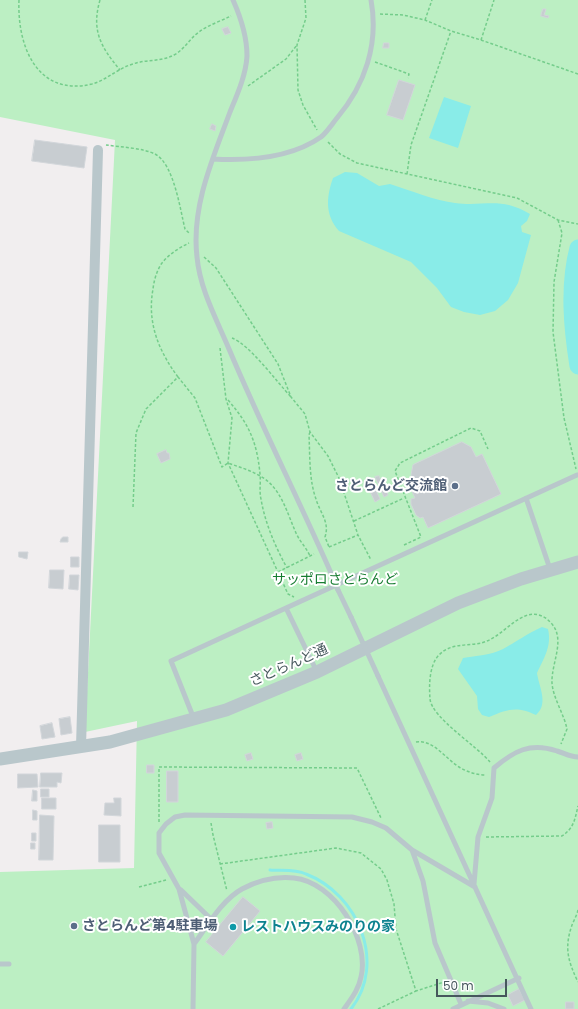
<!DOCTYPE html>
<html>
<head>
<meta charset="utf-8">
<style>
	body { margin:0 }
	#map { position:relative; width:578px; height:1009px; overflow:hidden; background:#f1eeef; font-family:Poppins,sans-serif }
	canvas { display:block }
	.scale { position:absolute; left:436px; top:979px; width:71px; height:18px; box-sizing:border-box; border:2px solid #46575c; border-top:0; padding-left:5px; font-size:12px; line-height:14px; white-space:nowrap; color:#46575c; -webkit-text-stroke:3px #fff; paint-order:stroke }
</style>
</head>
<body>
<div id="map">
<canvas width="578" height="1009"></canvas>
<div class="scale">50 m</div>
</div>
<script>
const c = document.querySelector('canvas').getContext('2d');
c.lineJoin = 'round';
function paint(path, color) { c.fillStyle = color; c.fill(path, 'evenodd'); }
function stroke(path, color, width, dash) { c.strokeStyle = color; c.lineWidth = width; c.lineCap = dash ? 'butt' : 'round'; c.setLineDash(dash || []); c.stroke(path); }
function drawText(font, color, halo, rows, align = 'center') {
  c.font = font + ' Poppins,"Noto Sans JP",sans-serif'; c.lineWidth = 4; c.setLineDash([]); c.textBaseline = 'middle'; c.strokeStyle = halo; c.fillStyle = color; for (const [text, x, y, turn = 0] of rows) {
    c.save(); c.translate(x, y); c.rotate((+turn || 0) * Math.PI / 180); c.textAlign = isNaN(turn) ? turn : align; if (halo) c.strokeText(text, 0, 0); c.fillText(text, 0, 0); c.restore();
  }
}
const green = new Path2D(`
	M0,0H578V1009H0V872L134,868L137,721L85,732L115,140L0,117Z`);
const water = new Path2D(`
	M444,97L471,106L458,148L429,138Z
	M345,172L357,173L379,186L390,184C409,190 436,201 455,203C485,207 500,196 530,214L527,221L521,226L522,232L531,235L518,283L508,300L495,311L480,315L464,312L451,307L437,288L411,262L339,231C325,215 326,198 333,178Z
	M542,627L548,629C552,646 544,658 537,673C539,687 549,704 536,715C517,706 508,709 489,717L482,715L478,709L477,696L458,669L463,658C476,656 491,655 503,649C516,642 528,633 542,627Z`);
const stream = new Path2D(`
	M270,870C282,871 295,869 306,874C358,894 387,963 351,1009`);
const river = new Path2D(`
	M578,248C568,286 572,328 578,366`);
const building = new Path2D(`
	M543,9H546L544,15L549,16L548,18L541,16Z
	M228,27L231,33L225,35L222,29Z
	M384,43H389V48H383Z
	M399,80L415,85L403,120L387,115Z
	M212,124L216,126L215,131L210,129Z
	M35,140L87,147L84,168L32,161Z
	M462,442L471,447L476,457L482,454L501,494L428,528L423,517L420,518L416,515L411,504V499L415,498L410,487L415,484L411,475L413,465Z
	M166,450L167,453H169L170,459L161,463L157,454Z
	M379,476L388,495L384,497L375,477Z
	M372,482L380,499L375,502L367,485Z
	M63,537H68V542H60L61,539Z
	M19,552H28L27,559L19,557Z
	M71,557H79V567H71Z
	M50,570H64L63,589L49,588Z
	M70,575H79L78,590L69,589Z
	M70,717L72,733L61,735L59,719Z
	M52,723L55,737L42,739L40,726Z
	M251,753L253,759L247,761L245,755Z
	M301,753L303,759L297,761L295,755Z
	M147,765H154V773H147Z
	M167,771H178V802H167Z
	M41,773H62L61,783L57,782V787H40Z
	M18,774H37L38,787L18,788Z
	M41,789H49V797H41Z
	M33,790L37,791V801H32Z
	M42,798H56V809H42Z
	M114,798H121V816L104,815L105,803H114Z
	M33,810L37,811V820H33Z
	M40,815L54,816L53,860H39Z
	M272,822L273,828L267,829L266,823Z
	M99,825H120V862H99Z
	M32,833H36V841H32Z
	M31,843H35V849H31Z
	M243,897L260,911L223,956L206,942Z
	M519,989L525,1000L513,1006L508,995Z
	M566,1002H574V1009H566Z`);
const path = new Path2D(`
	M19,0C17,46 37,97 92,84C107,80 118,68 133,64C147,59 161,62 174,55C185,49 189,39 199,32C208,25 221,21 231,16
	M100,0C91,31 101,47 120,70
	M305,0L306,18L297,45L298,90L303,105L317,130
	M380,14L403,15L425,20L451,31L481,40L578,74
	M425,20L432,0
	M481,40L494,0
	M375,62L409,74L408,78
	M248,86L286,59L297,45
	M328,142L340,154L357,163L517,198L558,220L578,224
	M106,145C120,147 143,148 155,154C174,164 180,209 185,229L189,233
	M407,174L411,145L451,31
	M558,220L562,233L554,282L553,332L564,418L576,469
	M204,257L216,268L278,364L291,397L305,414L310,432L328,456L339,478L358,535L371,560
	M232,338C249,344 277,382 291,397
	M220,348L226,399L232,418L228,463L288,594L294,597
	M178,377C158,350 147,322 153,289C154,280 157,270 162,263C169,254 179,248 189,243
	M228,400C249,424 257,442 260,474C261,482 259,491 261,499C265,523 275,546 287,568
	M310,432L309,435C310,456 309,480 316,499C320,513 330,522 325,537L329,547
	M133,507L136,433L146,409L178,377L195,398L222,467L228,463C239,467 250,470 260,476C281,487 287,513 296,533C300,542 306,547 310,556
	M354,521L404,498
	M404,545L421,537L395,471L400,463L471,428L480,431L488,449
	M329,547L358,535
	M278,572L314,554
	M416,742C433,739 446,759 459,767C467,772 477,775 486,775
	M490,762C477,746 432,718 430,699C429,686 429,665 439,655C450,643 467,646 481,643C498,639 510,622 525,616C534,612 544,615 550,622C567,638 551,663 552,683C553,698 564,714 567,729L561,744
	M159,822V767L357,768L381,818
	M211,823L213,835L227,891
	M486,837L562,836C574,828 575,819 578,806
	M220,864L336,848L361,853L381,869L387,880L394,904L396,929L416,991L444,982
	M139,887L166,880
	M578,910C577,915 574,920 572,925C564,948 568,961 578,982
	M378,1009L416,991`);
const service = new Path2D(`
	M233,0C241,18 247,36 247,56C246,75 237,95 230,112C213,158 191,207 197,257C200,290 217,320 229,349C261,425 298,498 331,573
	M213,159C249,161 291,158 321,137C327,132 332,124 337,118C365,85 379,44 371,0
	M526,498L550,569
	M338,590L351,617
	M317,672L286,608L577,475
	M378,676L531,1009
	M194,719L171,661L286,608
	M412,850L423,881L435,943L461,1004
	M474,884L478,837L492,798L494,768C514,751 530,742 557,751C564,753 570,757 578,757
	M181,890L212,920
	M194,944C208,925 222,900 242,889C259,880 275,876 294,878C334,882 370,939 361,977C359,989 351,999 344,1009
	M0,964H9
	M468,1001L488,1003L504,1009
	M193,1009L194,944L179,889L159,853V833L166,824L175,817L185,815L352,817L372,822L386,828L412,850L475,887
	M453,1009L519,978`);
const minor = new Path2D(`
	M81,747L98,150`);
const tertiary = new Path2D(`
	M0,759L110,742L226,710L317,672L458,603L521,579L578,562`);
const serviceBridge = new Path2D(`
	M331,573L338,590
	M351,617L378,676`);
const markers = [
	[455,486,4,"#5c6f8a"],
	[74,926,4,"#5c6f8a"],
	[233,927,4,"#0f9aa8"]
];
const serviceNames = [
	["さとらんど交流館",447,486],
	["さとらんど第4駐車場",82,926,"left"]
];
const parkNames = [
	["サッポロさとらんど",335,580]
];
const streetNames = [
	["さとらんど通",289,666,-24]
];
const cultureNames = [
	["レストハウスみのりの家",241,927]
];
paint(green, '#bcefc3');
paint(water, '#89ece8');
stroke(stream, '#89ece8', 3);
stroke(river, '#89ece8', 17);
paint(building, '#c8cdd1');
stroke(building, '#d2d6da', 1);
stroke(path, '#74cd8b', 1.5, [3, 2]);
stroke(service, '#b9c7cb', 5);
stroke(minor, '#b9c7cb', 10);
stroke(tertiary, '#b9c7cb', 13);
stroke(serviceBridge, '#b9c7cb', 5);
for (const [x, y, r, color] of markers) { const dot = new Path2D(); dot.arc(x, y, r, 0, 2 * Math.PI); c.fillStyle = color; c.fill(dot); stroke(dot, '#fff', 1.5); }
drawText('bold 14px', '#4e5e75', '#fff', serviceNames, 'right');
drawText('14px', '#177d31', '#fff', parkNames);
drawText('14px', '#46575c', '#fff', streetNames);
drawText('bold 14px', '#0d838f', '#fff', cultureNames, 'left');
</script>
</body>
</html>
